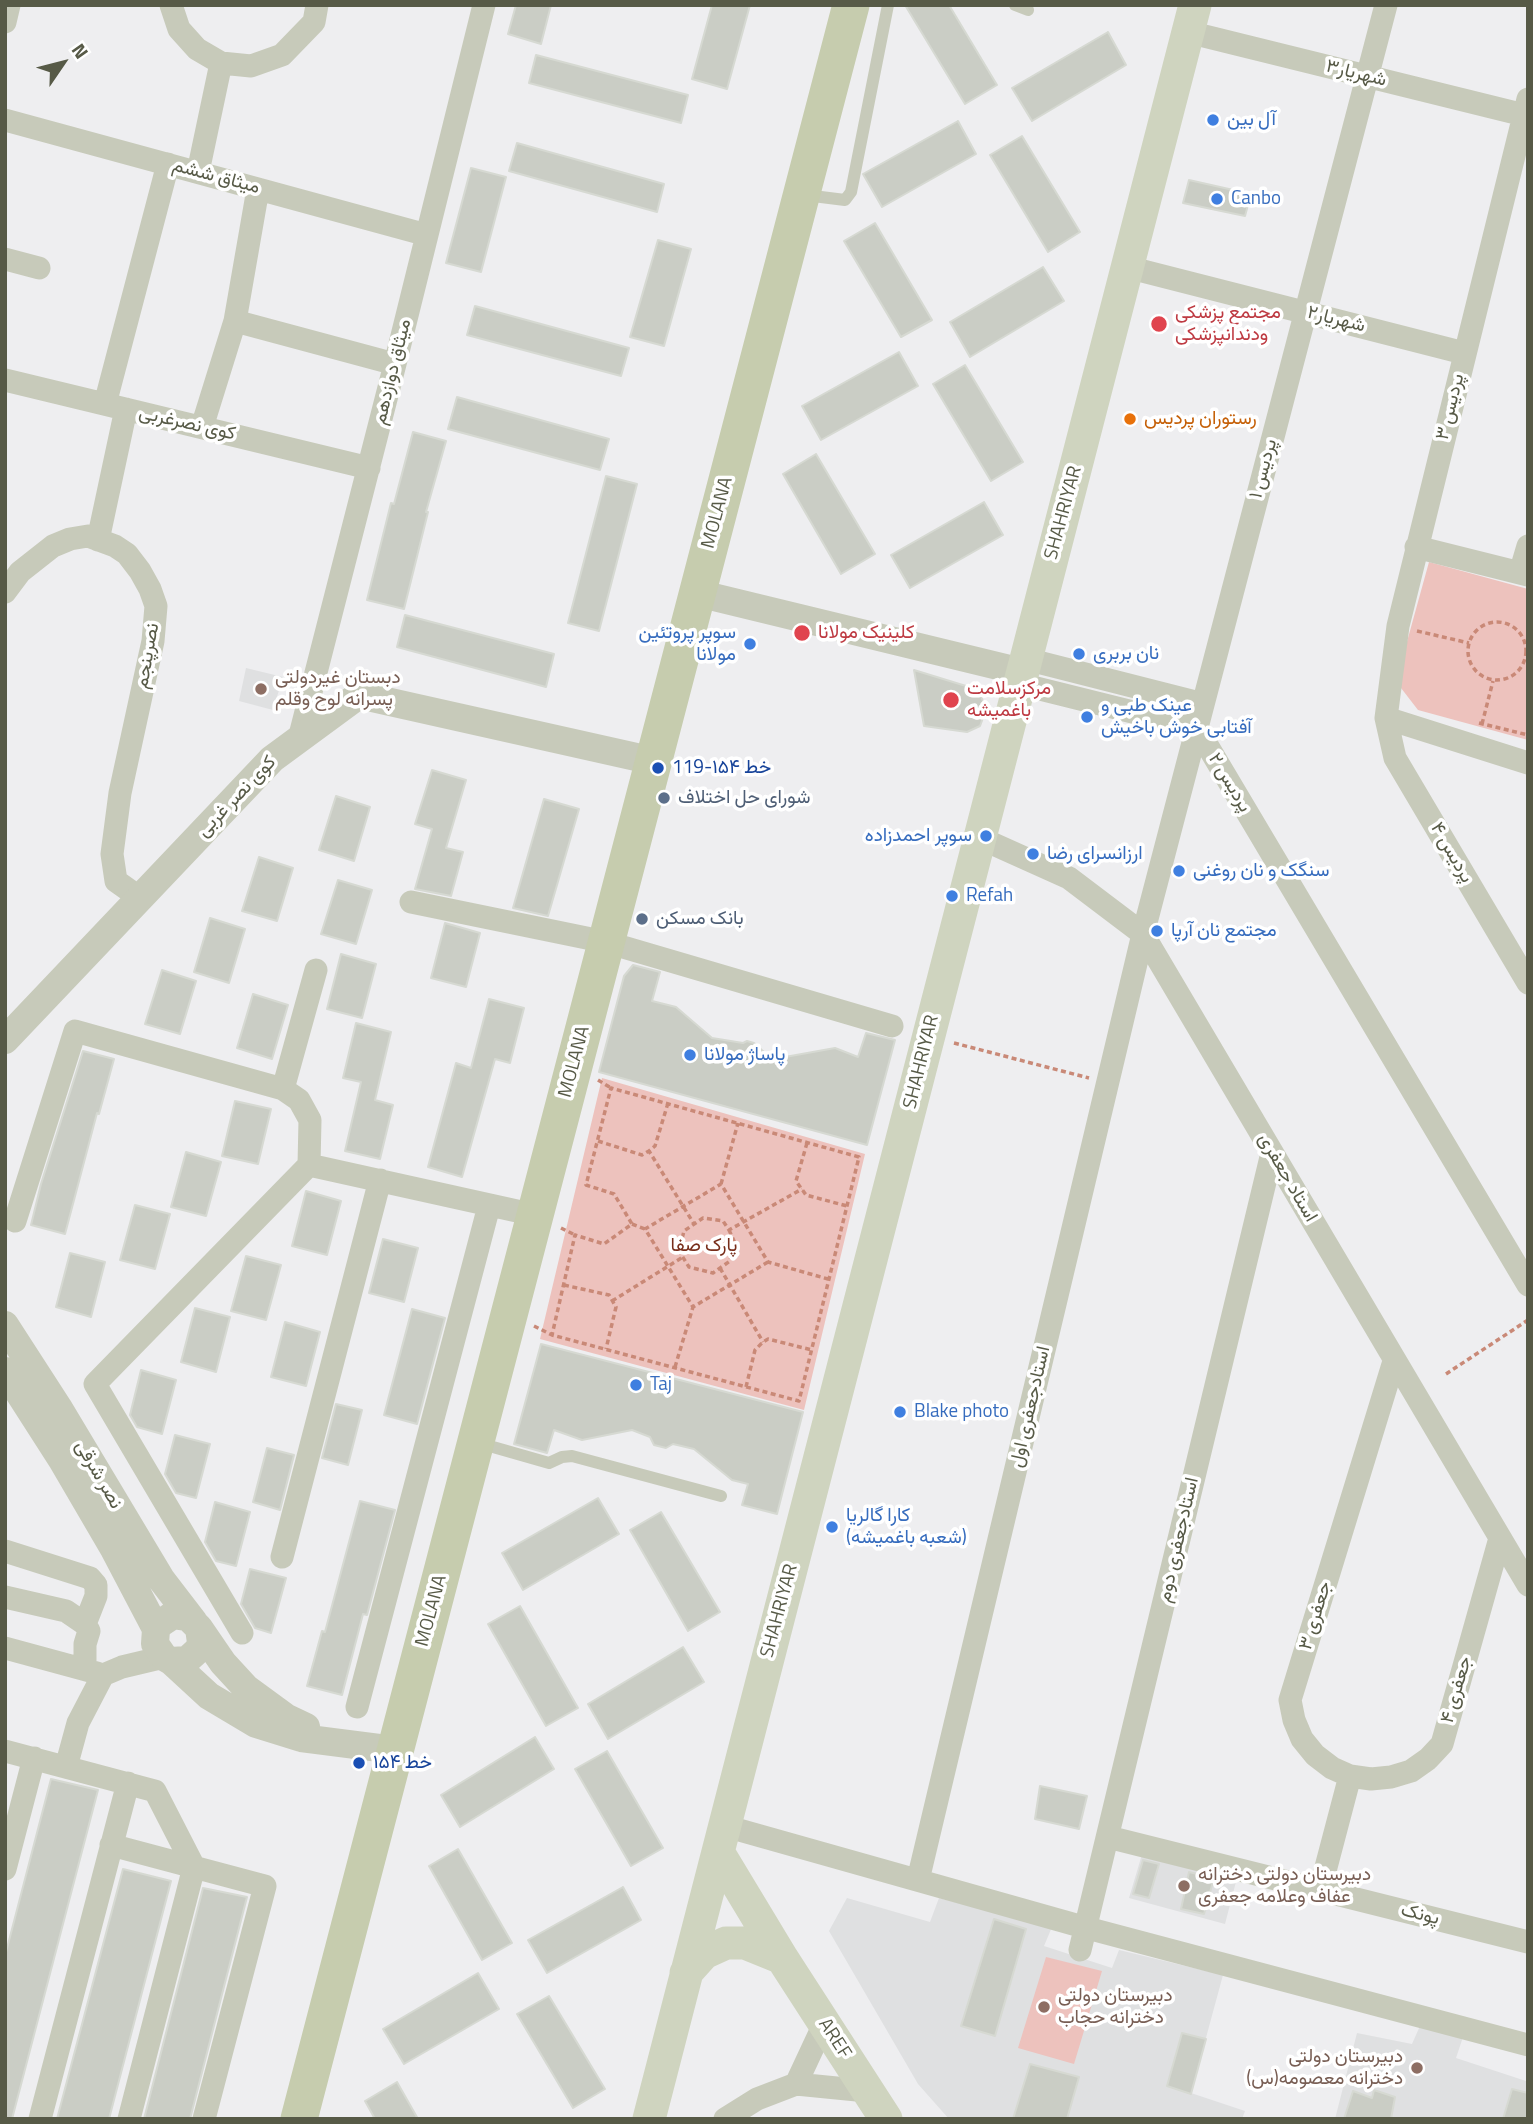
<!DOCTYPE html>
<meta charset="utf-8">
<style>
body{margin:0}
#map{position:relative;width:1533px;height:2124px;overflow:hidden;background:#eeeef0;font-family:"Titillium Web",sans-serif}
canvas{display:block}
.frame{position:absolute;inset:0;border:7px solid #575a47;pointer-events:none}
.north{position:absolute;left:28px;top:28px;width:70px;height:70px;-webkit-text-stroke:5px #fff;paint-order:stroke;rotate:55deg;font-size:19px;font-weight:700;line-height:28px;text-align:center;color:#575a47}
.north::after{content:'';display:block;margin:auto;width:24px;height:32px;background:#575a47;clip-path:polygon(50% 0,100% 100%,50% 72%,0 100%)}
</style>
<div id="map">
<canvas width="1533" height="2124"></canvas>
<div class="frame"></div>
<div class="north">N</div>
</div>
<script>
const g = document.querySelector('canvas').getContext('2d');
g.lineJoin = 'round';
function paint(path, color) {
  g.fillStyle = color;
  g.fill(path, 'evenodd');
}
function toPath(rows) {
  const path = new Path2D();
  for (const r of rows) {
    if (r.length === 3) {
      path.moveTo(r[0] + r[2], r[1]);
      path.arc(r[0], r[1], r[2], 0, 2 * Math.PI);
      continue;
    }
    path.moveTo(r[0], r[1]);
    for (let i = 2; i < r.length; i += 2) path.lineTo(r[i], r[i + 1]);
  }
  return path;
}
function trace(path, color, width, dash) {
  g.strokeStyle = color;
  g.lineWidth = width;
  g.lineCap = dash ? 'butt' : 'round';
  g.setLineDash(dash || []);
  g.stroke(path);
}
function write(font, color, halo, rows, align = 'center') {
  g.font = font + ' "Titillium Web",Vazirmatn,sans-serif';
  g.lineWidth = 7;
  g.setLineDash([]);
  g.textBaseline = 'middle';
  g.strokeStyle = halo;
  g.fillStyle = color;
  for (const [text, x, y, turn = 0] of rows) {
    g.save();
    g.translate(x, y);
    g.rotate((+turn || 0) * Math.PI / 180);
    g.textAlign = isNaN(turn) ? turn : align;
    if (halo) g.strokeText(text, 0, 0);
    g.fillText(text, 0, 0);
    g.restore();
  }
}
const education = toPath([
 [246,668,283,677,273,710,239,701],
 [1143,1851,1238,1874,1225,1924,1129,1898],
 [847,1898,930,1922,939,1898,1052,1927,1044,1946,1112,1968,1119,1950,1223,1975,1191,2093,1245,2111,1242,2119,949,2119,918,2084,829,1931],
 [1420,2026,1463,2037,1456,2058,1526,2081,1528,2078,1528,2119,1335,2119,1357,2033,1412,2044]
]);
const green = toPath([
 [1429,562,1528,589,1528,740,1418,710,1401,688,1400,667],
 [602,1078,865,1154,804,1410,540,1339],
 [1046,1957,1102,1971,1074,2064,1018,2048]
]);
const building = toPath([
 [516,5,551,5,541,44,508,34,516,5],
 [712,5,750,5,727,89,692,79,712,5],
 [905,5,949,5,997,85,965,104,905,5],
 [1108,32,1126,65,1032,121,1012,88,1108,32],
 [536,55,688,95,681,123,529,83,536,55],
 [958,121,976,154,882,207,863,174,958,121],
 [1022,136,1080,232,1048,252,990,155,1022,136],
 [517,143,664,184,657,212,509,171,517,143],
 [471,168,506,177,481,272,446,263,471,168],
 [1189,180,1251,194,1245,216,1183,203,1189,180],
 [875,223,932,320,901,337,844,241,875,223],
 [658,240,691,249,664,346,630,337,658,240],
 [1043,267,1064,301,970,357,950,322,1043,267],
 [475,306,629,348,621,376,467,335,475,306],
 [899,352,918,386,821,440,802,406,899,352],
 [965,365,1023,462,991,481,933,384,965,365],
 [457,397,609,439,600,470,448,429,457,397],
 [413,432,446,441,426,512,428,512,404,609,367,600,391,503,394,504,413,432],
 [816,454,875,554,841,574,783,474,816,454],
 [606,476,637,484,599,631,568,623,606,476],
 [984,502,1003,535,910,588,891,555,984,502],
 [405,615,554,654,546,687,397,647,405,615],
 [914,670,979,690,986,710,980,726,967,732,924,726,914,670],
 [432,770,466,780,446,848,463,852,451,896,415,889,432,829,415,824,432,770],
 [336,796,370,807,354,861,319,850,336,796],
 [544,799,579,809,548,916,513,908,544,799],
 [259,857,293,868,277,921,242,911,259,857],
 [338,880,372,890,356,944,321,934,338,880],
 [210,918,245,929,229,983,194,972,210,918],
 [445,923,480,933,466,987,431,978,445,923],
 [341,954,376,964,362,1018,327,1009,341,954],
 [633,965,660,972,652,1001,676,1007,712,1038,743,1043,747,1041,754,1043,765,1053,785,1057,835,1048,858,1057,866,1033,895,1040,867,1145,599,1072,624,976,633,965],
 [162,970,196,981,180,1034,145,1024,162,970],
 [253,994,288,1005,272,1059,237,1048,253,994],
 [489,999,524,1008,510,1063,495,1059,462,1177,428,1167,456,1063,471,1068,489,999],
 [356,1023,391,1032,375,1100,393,1105,380,1159,345,1151,361,1082,343,1078,356,1023],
 [83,1051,114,1059,99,1114,97,1113,65,1234,31,1225,41,1184,83,1051],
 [235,1101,271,1109,258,1164,222,1156,235,1101],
 [186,1152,221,1162,206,1216,171,1207,186,1152],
 [306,1191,341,1201,327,1255,292,1246,306,1191],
 [135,1205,170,1214,155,1269,120,1260,135,1205],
 [383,1239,418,1248,404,1302,369,1293,383,1239],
 [70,1253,105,1262,91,1317,56,1307,70,1253],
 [246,1256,281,1265,266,1320,231,1311,246,1256],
 [195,1308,230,1317,216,1372,181,1362,195,1308],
 [412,1309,445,1318,417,1424,384,1415,412,1309],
 [285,1322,320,1332,306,1386,271,1377,285,1322],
 [541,1344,803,1412,777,1514,742,1505,748,1484,732,1480,694,1449,673,1444,666,1448,654,1445,650,1437,632,1430,582,1440,554,1430,547,1453,514,1444,541,1344],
 [141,1370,176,1380,162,1434,137,1427,130,1415,141,1370],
 [336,1404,362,1410,348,1465,322,1458,336,1404],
 [175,1435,210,1444,196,1498,176,1493,165,1474,175,1435],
 [267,1448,294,1455,280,1510,253,1502,267,1448],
 [598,1498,619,1534,523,1590,502,1553,598,1498],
 [360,1501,395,1510,367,1615,363,1614,342,1695,307,1686,322,1631,325,1632,360,1501],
 [215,1502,250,1512,236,1566,216,1561,205,1542,215,1502],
 [661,1512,720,1612,688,1631,630,1530,661,1512],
 [250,1569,286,1578,271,1633,255,1628,241,1604,250,1569],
 [520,1606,578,1708,546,1726,488,1624,520,1606],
 [683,1647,704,1682,608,1739,588,1704,683,1647],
 [535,1737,554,1769,460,1827,441,1795,535,1737],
 [607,1751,663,1848,631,1866,575,1769,607,1751],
 [51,1779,98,1790,12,2119,5,2119,5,1956,51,1779],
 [1040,1786,1087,1796,1079,1829,1035,1819,1040,1786],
 [458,1849,512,1943,482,1960,429,1866,458,1849],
 [1143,1860,1159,1864,1149,1898,1133,1894,1143,1860],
 [123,1869,171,1881,109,2119,57,2119,123,1869],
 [1189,1872,1214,1878,1204,1914,1181,1909,1189,1872],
 [623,1887,641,1920,547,1973,528,1940,623,1887],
 [203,1888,247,1897,190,2119,144,2119,203,1888],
 [994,1919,1026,1929,995,2036,961,2026,994,1919],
 [478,1973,499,2009,404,2064,383,2029,478,1973],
 [549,1996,605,2089,573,2108,517,2014,549,1996],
 [1182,2033,1206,2039,1191,2094,1167,2086,1182,2033],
 [1030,2064,1079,2077,1067,2119,1013,2119,1030,2064],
 [397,2082,418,2119,375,2119,365,2101,397,2082],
 [1512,2089,1528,2093,1528,2119,1503,2119,1512,2089],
 [1374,2090,1395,2097,1391,2119,1344,2119,1353,2091,1372,2098,1374,2090]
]);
const path = toPath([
 [1497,651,29],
 [1417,631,1469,643],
 [1479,723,1528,735],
 [1482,724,1493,681],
 [954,1043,1089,1078],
 [598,1080,611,1088],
 [668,1103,655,1146,649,1151,694,1224],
 [598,1141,642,1155,649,1151],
 [807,1143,796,1181,806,1195,847,1206],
 [721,1184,738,1123],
 [632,1224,645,1229],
 [561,1228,575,1235],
 [729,1230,734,1241,730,1261,713,1273,689,1267,679,1251,684,1231,703,1218,723,1221,729,1230,802,1189],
 [768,1262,693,1307,645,1229,721,1184,768,1262,828,1279],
 [720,1268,763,1342],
 [564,1285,609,1295,616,1307,606,1349],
 [612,1301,683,1257],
 [534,1326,552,1335,799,1401,859,1157,611,1088,586,1185,614,1194,632,1224,604,1244,575,1235,552,1335],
 [675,1367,693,1307],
 [1446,1374,1528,1320],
 [746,1387,755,1350,763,1342,768,1339,812,1350]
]);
const service = toPath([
 [1015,5,1028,10],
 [805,195,845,200,851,192,888,5],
 [479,1443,549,1463,562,1457,572,1456,721,1496]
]);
const minor = toPath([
 [171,5,179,29,197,49,221,63,251,66,282,55,314,22,317,5],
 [5,22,9,5],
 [1188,32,1524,115],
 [1528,99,1398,626,1386,718,1395,758,1528,983],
 [5,120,427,235],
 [198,172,221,63],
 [258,189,235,321,395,364],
 [5,259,39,268],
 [1127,267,1464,353],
 [5,380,369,468],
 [105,404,168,164],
 [202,427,235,321],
 [98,540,126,409],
 [1416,547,1528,575],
 [1520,573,1528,546],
 [5,592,20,572,53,546,70,539,88,536,115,546,127,554,140,571,150,589,156,606,153,641,120,793,112,854,116,881,140,898],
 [1203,704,1026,659,1010,669,1020,684,1197,728,1528,1285],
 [1386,718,1528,763],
 [299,739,395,364,484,5],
 [980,838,1069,878,1143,934,1528,1585],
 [411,902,606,942,892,1026],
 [283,1089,316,970],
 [309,1165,535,1215],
 [15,1221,75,1031,283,1089,299,1100,310,1120,309,1165,95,1384,242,1633],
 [1394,1361,1290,1700,1294,1720,1302,1739,1315,1755,1332,1768,1350,1776,1371,1779,1391,1777,1411,1771,1428,1759,1442,1744,1500,1538],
 [5,1551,90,1578,96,1585,96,1596,85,1624,89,1631,85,1644,85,1669],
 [282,1557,380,1180],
 [5,1597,66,1611,85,1624],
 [5,1648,97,1673],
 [357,1707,489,1206],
 [5,1751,155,1791,194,1867,129,2119],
 [66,1767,78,1723,103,1675,122,1667,164,1657],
 [725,1826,1087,1928,1528,2045],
 [1108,1837,1528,1942],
 [111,1845,265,1886,204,2119],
 [5,1869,34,1758],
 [918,1880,1143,934,1386,5],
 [1320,1890,1350,1776],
 [1080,1950,1272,1153],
 [796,2084,824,2024],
 [40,2119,128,1783],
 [725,2119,757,2099,796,2084,867,2091]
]);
const tertiary = toPath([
 [697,593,1010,669],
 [5,1040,272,759,359,695,654,761],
 [5,1325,58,1407,161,1579,194,1622],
 [5,1371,62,1460,114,1549,156,1629],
 [199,1628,223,1663,246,1688,287,1718,306,1727],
 [171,1661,187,1660,198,1650,201,1643,199,1628,188,1617,173,1615,161,1623,156,1629,155,1644,164,1657,171,1661,209,1696,256,1724,301,1738,395,1750]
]);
const secondary = toPath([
 [718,1852,782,1958,886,2119],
 [686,1973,704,1953,726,1943,745,1943,782,1958],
 [649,2119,1195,5]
]);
const primary = toPath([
 [299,2119,851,5]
]);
const markers = [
 [1213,120,7,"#3f7fe0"],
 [1217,199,7,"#3f7fe0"],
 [1159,324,9,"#e0444e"],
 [1130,419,7,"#e8710a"],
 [802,633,9,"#e0444e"],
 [750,644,7,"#3f7fe0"],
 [1079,654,7,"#3f7fe0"],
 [261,689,7,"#8d6e63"],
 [951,700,9,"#e0444e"],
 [1087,717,7,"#3f7fe0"],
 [658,768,7,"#1a4fb4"],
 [664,798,7,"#5c6f8a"],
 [986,836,7,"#3f7fe0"],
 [1033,854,7,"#3f7fe0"],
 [1179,871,7,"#3f7fe0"],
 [952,896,7,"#3f7fe0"],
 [642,919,7,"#5c6f8a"],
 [1157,931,7,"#3f7fe0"],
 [690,1055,7,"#3f7fe0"],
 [636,1385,7,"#3f7fe0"],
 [900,1412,7,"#3f7fe0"],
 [832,1527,7,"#3f7fe0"],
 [359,1763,7,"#1a4fb4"],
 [1184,1886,7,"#8d6e63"],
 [1044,2007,7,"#8d6e63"],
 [1417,2068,7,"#8d6e63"]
];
const streetNames = [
 ["شهریار۳",1356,74,14],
 ["میثاق ششم",216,177,15],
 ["شهریار۲",1336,320,14],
 ["میثاق دوازدهم",393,372,-76],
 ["پردیس ۳",1451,407,-76],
 ["کوی نصرغربی",187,424,13],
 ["پردیس ۱",1264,469,-75],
 ["MOLANA",718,513,-75],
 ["SHAHRIYAR",1064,513,-75],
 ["نصرپنجم",148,656,-80],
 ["پردیس ۲",1229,783,59],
 ["کوی نصر غربی",237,797,-46],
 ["پردیس ۴",1451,853,60],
 ["MOLANA",575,1062,-75],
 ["SHAHRIYAR",922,1062,-76],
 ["استاد جعفری",1287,1178,60],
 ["استادجعفری اول",1031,1407,-77],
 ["نصر شرقی",98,1475,60],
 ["استادجعفری دوم",1179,1540,-77],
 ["MOLANA",432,1611,-75],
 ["SHAHRIYAR",780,1611,-75],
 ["جعفری ۳",1316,1616,-73],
 ["جعفری ۴",1457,1690,-74],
 ["پونک",1420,1915,14],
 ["AREF",834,2039,57]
];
const shopNames = [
 ["آل بین",1227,120],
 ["Canbo",1231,199],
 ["سوپر پروتئین",736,633,"right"],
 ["مولانا",736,655,"right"],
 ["نان بربری",1093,654],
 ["عینک طبی و",1101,706],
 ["آفتابی خوش باخیش",1101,728],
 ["سوپر احمدزاده",972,836,"right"],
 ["ارزانسرای رضا",1047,854],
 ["سنگک و نان روغنی",1193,871],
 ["Refah",966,896],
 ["مجتمع نان آرپا",1171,931],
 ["پاساژ مولانا",704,1055],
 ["Taj",650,1385],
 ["Blake photo",914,1412],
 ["کارا گالریا",846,1516],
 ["(شعبه باغمیشه)",846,1538]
];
const healthNames = [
 ["مجتمع پزشکی",1175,313],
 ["ودندانپزشکی",1175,335],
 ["کلینیک مولانا",818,633],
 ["مرکزسلامت",967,689],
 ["باغمیشه",967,711]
];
const foodNames = [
 ["رستوران پردیس",1144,419]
];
const educationNames = [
 ["دبستان غیردولتی",275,678],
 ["پسرانه لوح وقلم",275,700],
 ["دبیرستان دولتی دخترانه",1198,1875],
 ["عفاف وعلامه جعفری",1198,1897],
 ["دبیرستان دولتی",1058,1996],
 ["دخترانه حجاب",1058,2018],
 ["دبیرستان دولتی",1403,2057,"right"],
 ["دخترانه معصومه(س)",1403,2079,"right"]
];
const transitNames = [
 ["خط ۱۵۴-119",672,768],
 ["خط ۱۵۴",373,1763]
];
const serviceNames = [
 ["شورای حل اختلاف",678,798],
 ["بانک مسکن",656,919]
];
const parkNames = [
 ["پارک صفا",704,1246]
];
paint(education, '#dfe0e1');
paint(green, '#edc2bd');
paint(building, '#cacdc5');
trace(building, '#d6d9d2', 2);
trace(path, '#c98977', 3.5, [5, 3.5]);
trace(service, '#c7caba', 12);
trace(minor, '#c7caba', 23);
trace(tertiary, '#c7caba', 28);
trace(secondary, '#cfd4bf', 33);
trace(primary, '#c6ccae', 37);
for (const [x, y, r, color] of markers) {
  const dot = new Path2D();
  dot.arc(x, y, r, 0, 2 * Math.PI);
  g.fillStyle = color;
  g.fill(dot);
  trace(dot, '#fff', 2.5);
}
write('19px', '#575a47', '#fff', streetNames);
write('19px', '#366cbe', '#fff', shopNames, 'left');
write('19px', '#be3a42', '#fff', healthNames, 'left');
write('19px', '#c56008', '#fff', foodNames, 'left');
write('19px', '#785e54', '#fff', educationNames, 'left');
write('19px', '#164399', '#fff', transitNames, 'left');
write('19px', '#4e5e75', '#fff', serviceNames, 'left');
write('19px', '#782e1b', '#fff', parkNames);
</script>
